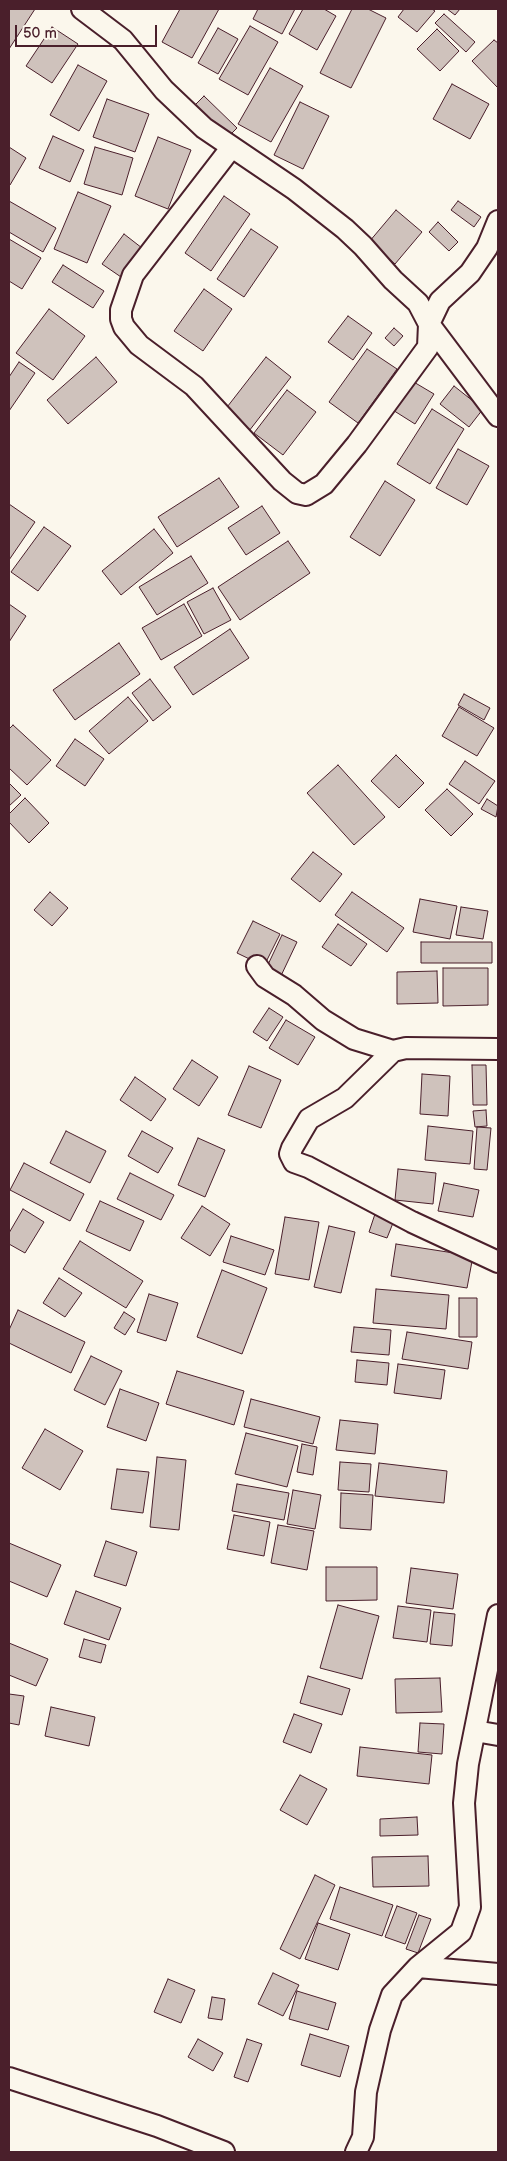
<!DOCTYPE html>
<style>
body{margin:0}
#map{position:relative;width:507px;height:2161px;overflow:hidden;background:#fbf7ec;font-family:"Balsamiq Sans",sans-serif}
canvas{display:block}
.frame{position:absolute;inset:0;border:10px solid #4a1f2b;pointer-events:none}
.scale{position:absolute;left:15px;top:25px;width:142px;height:22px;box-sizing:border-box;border:2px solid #4a1f2b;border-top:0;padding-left:6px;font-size:15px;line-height:18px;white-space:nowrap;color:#4a1f2b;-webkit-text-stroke:4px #fbf7ec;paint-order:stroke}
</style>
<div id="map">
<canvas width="507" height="2161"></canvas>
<div class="frame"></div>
<div class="scale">50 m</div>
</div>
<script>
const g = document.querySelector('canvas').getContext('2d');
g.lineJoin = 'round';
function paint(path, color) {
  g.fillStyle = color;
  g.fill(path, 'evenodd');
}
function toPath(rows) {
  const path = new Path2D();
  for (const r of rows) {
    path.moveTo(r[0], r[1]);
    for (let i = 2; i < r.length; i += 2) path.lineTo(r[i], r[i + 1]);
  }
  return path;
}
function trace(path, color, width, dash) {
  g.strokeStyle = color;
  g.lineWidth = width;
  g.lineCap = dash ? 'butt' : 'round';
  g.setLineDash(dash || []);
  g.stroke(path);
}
const building = toPath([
 [9,9,35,9,9,49,9,9],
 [180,9,219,9,192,58,162,42,180,9],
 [258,9,295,9,282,34,253,19,258,9],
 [303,9,324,9,336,16,317,50,289,34,303,9],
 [352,9,368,9,386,18,351,88,320,73,352,9],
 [404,9,432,9,435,11,417,32,398,17,404,9],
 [447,9,460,9,455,15,447,9],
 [444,14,475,42,466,52,435,23,444,14],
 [250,26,278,42,248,95,219,79,250,26],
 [52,27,78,44,52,83,26,66,52,27],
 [218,28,238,39,218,74,198,63,218,28],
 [437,29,459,51,440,71,417,49,437,29],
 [494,40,498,43,498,88,472,61,494,40],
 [78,65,107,81,79,131,50,115,78,65],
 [270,68,303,86,271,142,238,124,270,68],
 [452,84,489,104,470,139,433,119,452,84],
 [204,96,237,128,225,140,192,108,204,96],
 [107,99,149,114,135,152,93,137,107,99],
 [300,102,329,116,303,169,274,155,300,102],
 [53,136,84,150,70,182,39,168,53,136],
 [158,137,191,150,168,209,135,196,158,137],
 [9,147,26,158,10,185,9,184,9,147],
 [95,147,133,158,122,195,84,184,95,147],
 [78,192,111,206,87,263,54,249,78,192],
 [224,196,250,214,211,271,185,253,224,196],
 [9,201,56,228,43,252,9,232,9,201],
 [458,201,481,217,474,227,451,210,458,201],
 [396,210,422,232,395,264,369,242,396,210],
 [438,222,458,242,449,251,429,232,438,222],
 [251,229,278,247,244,297,217,279,251,229],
 [124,234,142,248,121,277,102,264,124,234],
 [9,239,41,258,22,289,9,281,9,239],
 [63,265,104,291,93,308,52,282,63,265],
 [204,289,232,309,203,351,174,331,204,289],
 [49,309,85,336,53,380,16,353,49,309],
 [348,316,372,333,353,360,328,342,348,316],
 [394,328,403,336,394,346,385,338,394,328],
 [367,349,397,369,358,423,329,402,367,349],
 [96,357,117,382,68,424,47,400,96,357],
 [266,357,291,377,249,431,224,411,266,357],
 [19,362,35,373,9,411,9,377,19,362],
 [407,378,434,394,415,424,388,407,407,378],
 [454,386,483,409,469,427,440,404,454,386],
 [287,390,316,412,283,455,254,433,287,390],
 [432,409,464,429,430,484,397,464,432,409],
 [458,449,489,466,467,505,436,488,458,449],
 [219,478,239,507,177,547,158,517,219,478],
 [385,481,415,500,380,556,350,537,385,481],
 [9,504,35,522,9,560,9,504],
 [262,506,280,533,246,555,228,528,262,506],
 [44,527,71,546,38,591,11,572,44,527],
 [154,529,173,553,121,595,102,571,154,529],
 [288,541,310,573,240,620,218,587,288,541],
 [191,556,208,583,157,615,139,587,191,556],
 [213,588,231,620,204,634,187,602,213,588],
 [9,604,26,616,9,642,9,604],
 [184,604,202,636,161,660,142,628,184,604],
 [230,629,249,658,193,695,174,667,230,629],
 [119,643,140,674,75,720,53,690,119,643],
 [150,679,171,707,153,721,132,693,150,679],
 [464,694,490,708,484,720,458,705,464,694],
 [128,697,148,721,109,754,89,731,128,697],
 [459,707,494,728,477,756,442,736,459,707],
 [13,725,51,760,27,785,9,768,9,729,13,725],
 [75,739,104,759,85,786,56,766,75,739],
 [396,755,424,783,399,808,371,781,396,755],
 [465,761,495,781,479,804,449,784,465,761],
 [338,765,385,817,354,845,307,793,338,765],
 [9,783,21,795,9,806,9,783],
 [447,789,473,814,451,836,425,810,447,789],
 [25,798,49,823,29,843,9,822,9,814,25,798],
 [487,799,498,806,496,817,481,809,487,799],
 [313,852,342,874,320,902,291,879,313,852],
 [50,892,68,908,52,926,34,910,50,892],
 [352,892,404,928,387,952,335,915,352,892],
 [420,899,457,906,450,939,413,932,420,899],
 [461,907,488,911,483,939,456,935,461,907],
 [253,921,280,934,264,966,237,953,253,921],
 [338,924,367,944,351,966,322,947,338,924],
 [282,935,297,942,279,980,264,973,282,935],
 [421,942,492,942,492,963,421,963,421,942],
 [443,968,488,968,488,1005,443,1006,443,968],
 [437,971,438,1003,397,1004,397,972,437,971],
 [269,1008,283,1017,267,1041,253,1032,269,1008],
 [286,1020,315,1037,298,1065,269,1048,286,1020],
 [192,1060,218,1077,199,1106,173,1089,192,1060],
 [472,1065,486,1065,487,1105,473,1105,472,1065],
 [249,1066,281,1080,261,1128,228,1115,249,1066],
 [422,1074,450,1076,448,1116,420,1114,422,1074],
 [135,1077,166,1099,151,1121,120,1100,135,1077],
 [486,1110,487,1126,475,1127,473,1111,486,1110],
 [428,1126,473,1131,470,1164,425,1160,428,1126],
 [477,1127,491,1128,487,1170,474,1169,477,1127],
 [66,1131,106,1151,90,1183,50,1163,66,1131],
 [142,1131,173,1148,158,1173,128,1156,142,1131],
 [198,1138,225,1150,205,1197,178,1185,198,1138],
 [24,1163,84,1194,70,1221,10,1190,24,1163],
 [398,1169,436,1173,433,1204,395,1200,398,1169],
 [130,1173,174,1195,161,1220,117,1199,130,1173],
 [444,1183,479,1190,473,1217,438,1211,444,1183],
 [100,1201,144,1221,130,1251,86,1231,100,1201],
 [202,1206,230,1224,210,1256,181,1238,202,1206],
 [23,1209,44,1222,25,1253,9,1244,9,1233,23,1209],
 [376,1211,395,1218,387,1238,369,1232,376,1211],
 [285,1217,319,1222,309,1280,275,1274,285,1217],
 [329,1226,355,1232,341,1293,314,1287,329,1226],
 [231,1236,274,1250,265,1275,223,1262,231,1236],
 [80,1241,143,1281,126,1308,63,1269,80,1241],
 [396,1244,473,1256,467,1288,391,1276,396,1244],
 [222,1270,267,1288,242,1354,197,1337,222,1270],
 [59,1278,82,1293,65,1317,43,1303,59,1278],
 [376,1289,449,1295,446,1329,373,1323,376,1289],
 [149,1294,178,1303,166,1341,137,1332,149,1294],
 [459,1298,477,1298,477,1337,459,1337,459,1298],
 [18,1310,85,1342,71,1373,9,1343,9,1330,18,1310],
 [124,1312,135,1319,125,1335,114,1328,124,1312],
 [354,1327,391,1330,389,1355,351,1352,354,1327],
 [407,1332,472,1342,468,1369,402,1359,407,1332],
 [91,1356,122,1371,105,1405,74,1390,91,1356],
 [357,1360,389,1363,387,1385,355,1382,357,1360],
 [398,1364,445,1370,441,1399,394,1393,398,1364],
 [177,1371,244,1391,234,1425,166,1404,177,1371],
 [120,1389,159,1403,146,1441,107,1427,120,1389],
 [251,1399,320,1417,313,1444,244,1427,251,1399],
 [340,1420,378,1424,375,1454,336,1450,340,1420],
 [45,1429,83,1451,60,1490,22,1468,45,1429],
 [246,1433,298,1446,287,1487,235,1474,246,1433],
 [302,1444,317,1447,313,1475,297,1472,302,1444],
 [157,1457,186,1460,179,1530,150,1527,157,1457],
 [340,1462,371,1464,369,1492,338,1490,340,1462],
 [379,1463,447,1471,444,1503,375,1496,379,1463],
 [117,1469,149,1472,143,1513,111,1509,117,1469],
 [237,1484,289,1493,284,1520,232,1511,237,1484],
 [293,1490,321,1495,315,1529,287,1524,293,1490],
 [341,1493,373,1495,371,1530,340,1528,341,1493],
 [234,1515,270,1522,264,1556,227,1549,234,1515],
 [278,1525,314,1531,307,1570,271,1563,278,1525],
 [106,1541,137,1552,126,1586,94,1576,106,1541],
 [9,1543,61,1565,47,1597,9,1581,9,1543],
 [326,1567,377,1567,377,1600,326,1601,326,1567],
 [411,1568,458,1574,453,1609,406,1603,411,1568],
 [76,1591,121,1608,109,1640,64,1624,76,1591],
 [338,1605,379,1616,362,1679,320,1668,338,1605],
 [398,1606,431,1610,427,1642,393,1638,398,1606],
 [434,1612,455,1614,452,1646,430,1644,434,1612],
 [84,1639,106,1645,101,1663,79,1657,84,1639],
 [9,1643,48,1659,36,1686,9,1675,9,1643],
 [308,1676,350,1689,342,1715,300,1703,308,1676],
 [440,1678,442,1712,396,1713,395,1679,440,1678],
 [9,1694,24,1696,19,1725,9,1723,9,1694],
 [51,1707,95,1717,89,1746,45,1736,51,1707],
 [294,1714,322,1724,311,1753,283,1742,294,1714],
 [420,1723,444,1724,442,1754,418,1752,420,1723],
 [360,1747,432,1755,429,1784,357,1776,360,1747],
 [300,1775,327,1789,307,1825,280,1810,300,1775],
 [417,1817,418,1835,380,1836,380,1819,417,1817],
 [428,1856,429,1886,373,1887,372,1857,428,1856],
 [315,1875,335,1885,300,1959,280,1949,315,1875],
 [340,1887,393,1905,382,1936,330,1919,340,1887],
 [397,1906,417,1913,405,1944,385,1937,397,1906],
 [419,1915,431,1919,418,1953,406,1949,419,1915],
 [318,1923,350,1934,338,1970,305,1959,318,1923],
 [273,1973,299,1985,283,2016,258,2004,273,1973],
 [168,1979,195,1990,181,2023,154,2012,168,1979],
 [297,1991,336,2003,328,2030,289,2019,297,1991],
 [212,1997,225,1999,222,2020,208,2018,212,1997],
 [310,2034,349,2046,340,2077,301,2065,310,2034],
 [198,2039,223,2053,213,2071,188,2057,198,2039],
 [247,2039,262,2044,248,2082,234,2077,247,2039]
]);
const minor = toPath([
 [82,9,123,40,164,90,204,128,294,189,345,229,363,246,393,280,418,303,429,324,498,416],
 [231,148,133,275,121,310,121,319,124,327,139,345,194,386,282,481,297,493,306,495,324,484,357,444,428,347,429,324,440,301,470,273,487,248,498,221],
 [257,966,265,977,294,995,323,1020,354,1039,393,1051],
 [498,1049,406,1048,393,1051,345,1098,309,1119,292,1148,290,1154,294,1162,308,1167,412,1222,498,1262],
 [475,1731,498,1735],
 [418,1967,498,1974],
 [9,2078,157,2126,224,2152],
 [356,2152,363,2137,366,2092,380,2030,392,1995,418,1967,461,1932,470,1907,464,1803,468,1764,498,1615]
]);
paint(building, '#cfc2bc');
trace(building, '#4a1f2b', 1);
trace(minor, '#4a1f2b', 24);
trace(minor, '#fbf7ec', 20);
</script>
